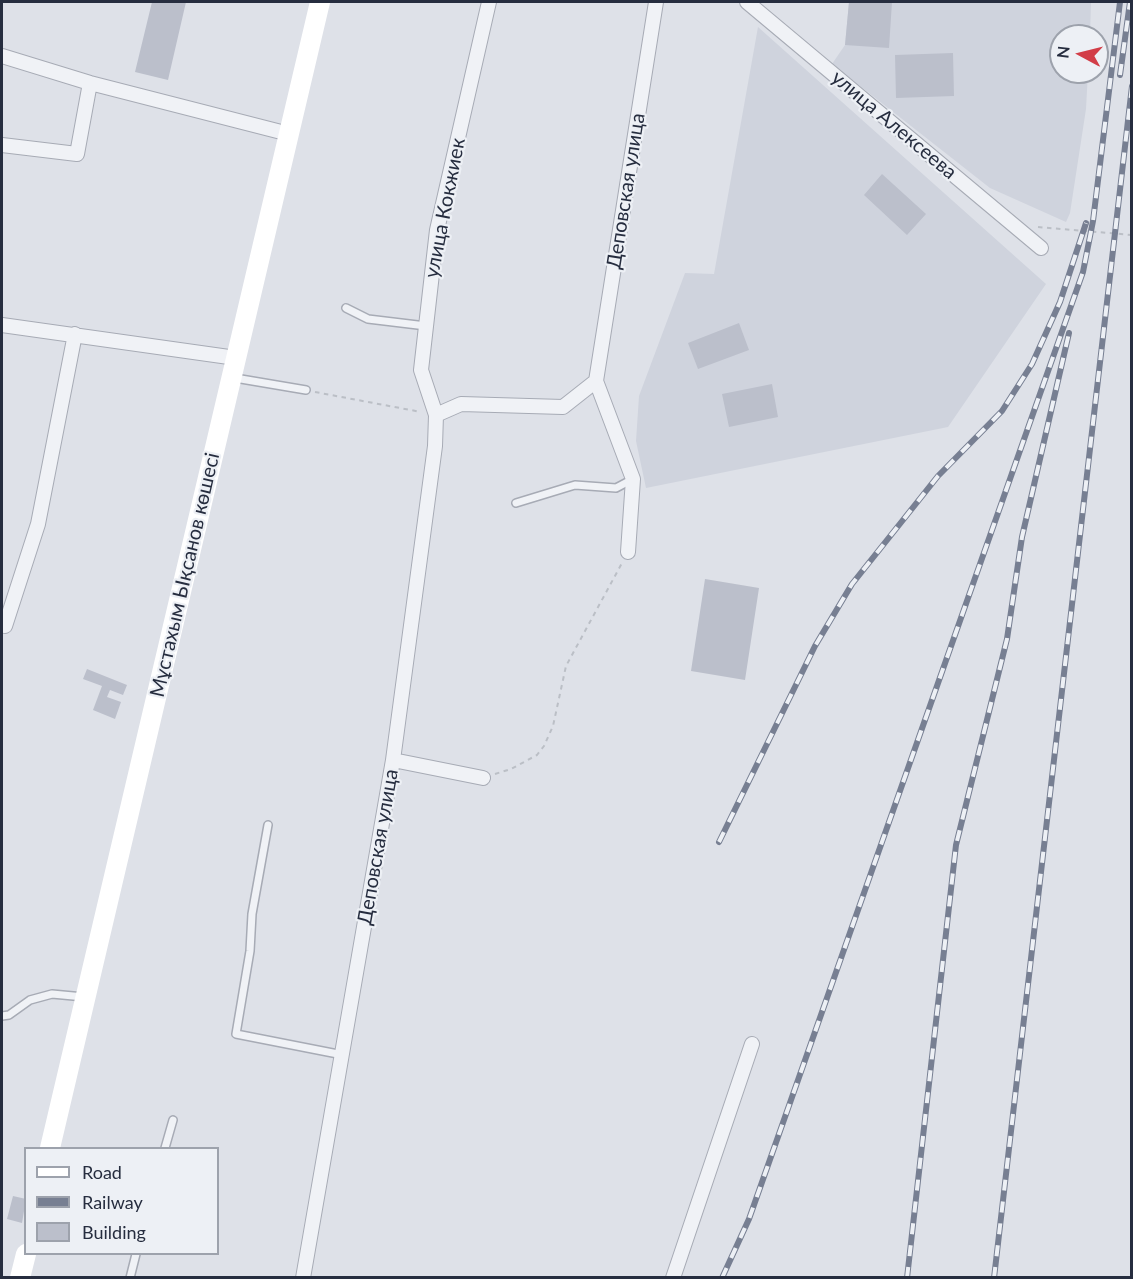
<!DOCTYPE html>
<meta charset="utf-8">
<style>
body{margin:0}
#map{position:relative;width:1133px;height:1279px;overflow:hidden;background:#dee1e8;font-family:Lato,sans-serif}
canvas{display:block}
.frame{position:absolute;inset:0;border:3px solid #262d3f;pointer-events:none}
.legend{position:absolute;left:24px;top:1147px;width:195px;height:108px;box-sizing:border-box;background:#edf0f5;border:2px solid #9da2ac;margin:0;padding:8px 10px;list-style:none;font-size:18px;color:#262d3f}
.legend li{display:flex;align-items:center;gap:12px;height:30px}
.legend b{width:30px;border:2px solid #9da2ac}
.north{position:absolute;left:1049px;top:24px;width:60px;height:60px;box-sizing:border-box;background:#edf0f5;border:2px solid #9da2ac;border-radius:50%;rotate:277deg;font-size:16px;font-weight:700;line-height:24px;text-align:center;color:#262d3f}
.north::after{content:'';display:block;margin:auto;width:21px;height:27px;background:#d23d47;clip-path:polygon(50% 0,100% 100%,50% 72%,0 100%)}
</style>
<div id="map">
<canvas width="1133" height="1279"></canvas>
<div class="frame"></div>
<ul class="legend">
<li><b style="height:8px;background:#fff"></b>Road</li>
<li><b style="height:8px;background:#777f92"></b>Railway</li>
<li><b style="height:16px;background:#bbbfcb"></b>Building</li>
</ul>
<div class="north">N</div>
</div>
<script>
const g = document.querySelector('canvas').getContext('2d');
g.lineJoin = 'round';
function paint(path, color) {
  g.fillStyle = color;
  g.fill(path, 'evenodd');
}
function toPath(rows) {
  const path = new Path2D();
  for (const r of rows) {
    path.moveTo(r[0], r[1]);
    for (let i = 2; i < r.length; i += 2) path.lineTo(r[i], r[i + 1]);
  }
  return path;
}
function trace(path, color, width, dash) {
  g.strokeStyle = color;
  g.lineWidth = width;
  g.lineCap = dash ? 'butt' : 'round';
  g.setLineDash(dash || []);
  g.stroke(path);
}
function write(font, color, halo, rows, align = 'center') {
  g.font = font + ' Lato,sans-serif';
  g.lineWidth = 4.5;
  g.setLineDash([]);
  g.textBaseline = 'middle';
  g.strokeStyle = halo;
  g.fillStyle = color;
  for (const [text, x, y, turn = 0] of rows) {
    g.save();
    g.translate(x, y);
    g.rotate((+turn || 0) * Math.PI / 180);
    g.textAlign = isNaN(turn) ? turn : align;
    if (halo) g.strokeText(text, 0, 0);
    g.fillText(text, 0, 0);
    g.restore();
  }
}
const built = toPath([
 [849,2,1091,2,1090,36,1061,36,1061,72,1088,72,1086,109,1070,213,1066,222,990,188,832,64,845,45],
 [758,27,1046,284,948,427,646,488,636,441,639,396,685,273,714,274]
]);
const building = toPath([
 [152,2,186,2,168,80,135,72],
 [849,2,892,2,889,48,845,45],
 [953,53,954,96,896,98,895,55],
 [882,174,926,214,907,235,864,195],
 [739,323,749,350,698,369,688,343],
 [772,384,778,417,729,427,722,394],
 [705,579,759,588,745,680,691,671],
 [87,669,127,685,123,695,110,690,107,697,121,702,115,719,93,710,102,686,83,679],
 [13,1196,26,1199,22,1223,7,1219]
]);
const path = toPath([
 [1038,227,1132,235],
 [315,392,421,412],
 [495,774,511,769,537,755,544,746,553,726,566,666,622,563]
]);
const lane = toPath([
 [346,308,368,319,426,326],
 [235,378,306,390],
 [516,503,575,485,616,488,633,479],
 [268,825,252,914,250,951,236,1034,343,1055],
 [2,1016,9,1015,30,1000,52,994,84,997],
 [165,1148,173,1120],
 [130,1278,136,1254]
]);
const street = toPath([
 [747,2,1041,248],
 [2,56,90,83,289,134],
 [2,145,77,154,90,83],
 [2,325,236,358],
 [436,415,461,404,563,407,596,381],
 [628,552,633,479,596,381,656,2],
 [5,626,38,524,75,334],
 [393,760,483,778],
 [303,1278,393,760,435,446,436,415,421,370,437,230,489,2],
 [673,1278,752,1044]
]);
const secondary = toPath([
 [50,1148,320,2],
 [20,1278,26,1254]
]);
const rail = toPath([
 [1120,75,1130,2],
 [719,842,815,646,852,584,938,476,1002,411,1032,364,1060,302,1086,223],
 [722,1278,749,1219,1083,272,1093,221,1120,2],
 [907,1278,956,845,1007,639,1022,537,1069,333],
 [994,1278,1132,86]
]);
const streetNames = [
 ["улица Алексеева",894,125,40],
 ["Деповская улица",626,191,-81],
 ["улица Кокжиек",445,208,-79],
 ["Мұстахым Ықсанов көшесі",185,575,-77],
 ["Деповская улица",378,847,-80]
];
paint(built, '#cfd3dd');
paint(building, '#bbbfcb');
trace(lane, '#a7abb5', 10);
trace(street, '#a7abb5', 16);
trace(path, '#bbbfc6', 2, [4.5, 4.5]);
trace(lane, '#f0f2f6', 7);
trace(street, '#f0f2f6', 14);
trace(secondary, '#fff', 20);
trace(rail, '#777f92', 6);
trace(rail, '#edf0f5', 4, [11]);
write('20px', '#262d3f', '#edf0f5', streetNames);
</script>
